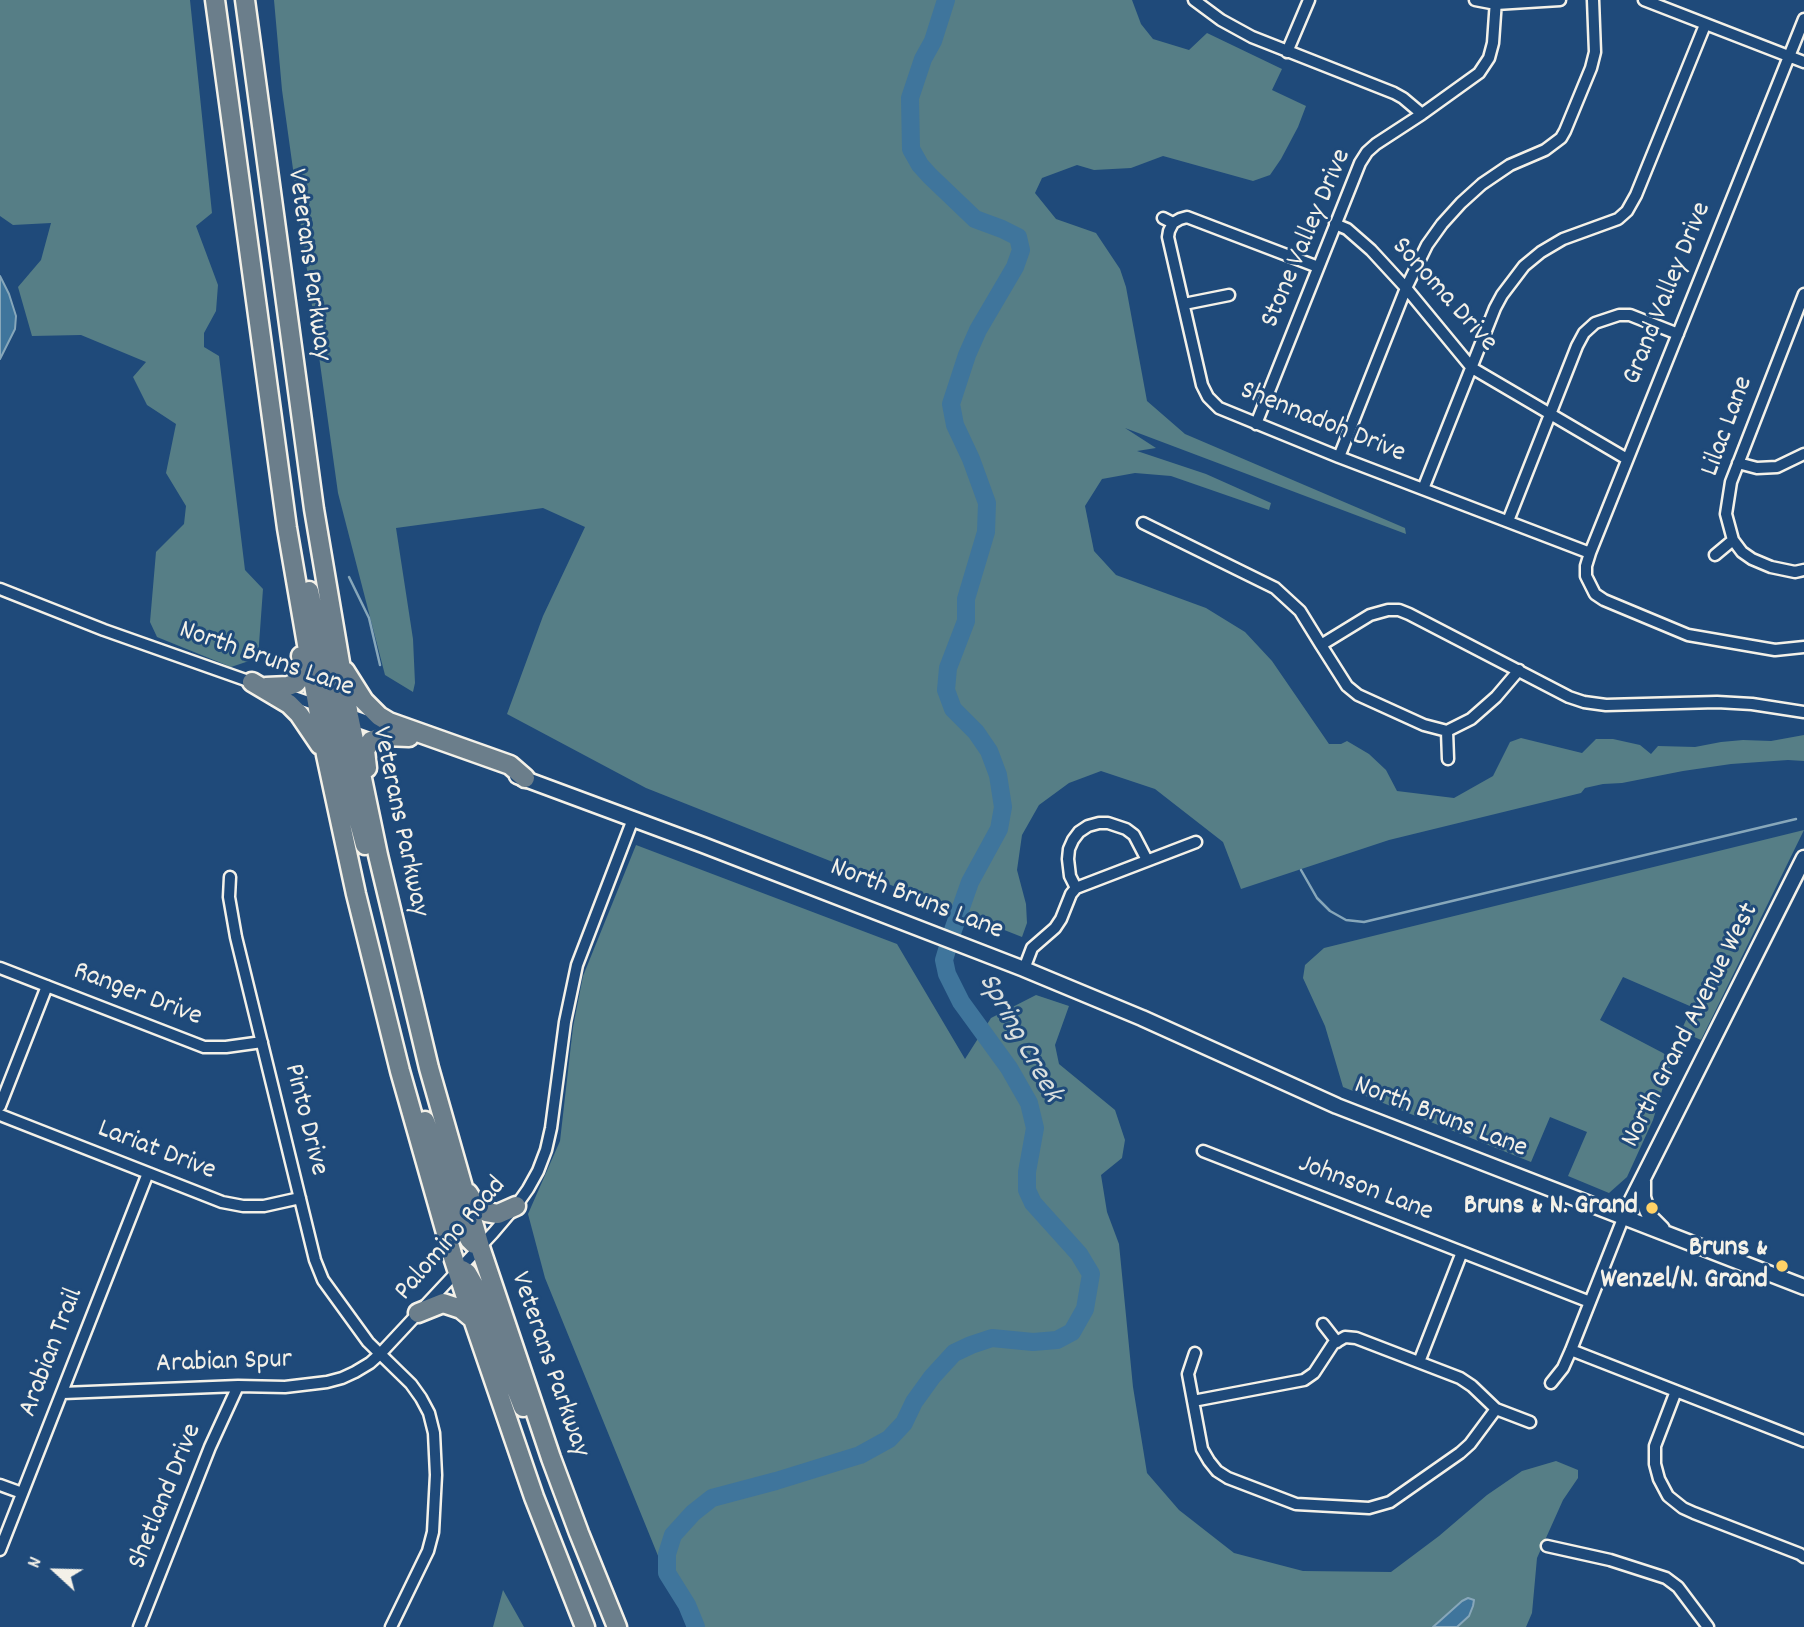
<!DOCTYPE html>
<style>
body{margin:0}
#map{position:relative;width:1804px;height:1627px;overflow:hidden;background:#1f4a7a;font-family:Dekko,sans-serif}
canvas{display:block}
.north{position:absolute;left:21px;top:1536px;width:70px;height:70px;-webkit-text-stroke:5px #1f4a7a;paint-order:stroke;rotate:292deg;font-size:19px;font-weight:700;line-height:28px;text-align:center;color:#f4f1e8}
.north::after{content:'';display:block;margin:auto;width:24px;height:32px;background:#f4f1e8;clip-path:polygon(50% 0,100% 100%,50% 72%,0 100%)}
</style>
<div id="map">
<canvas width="1804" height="1627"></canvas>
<div class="north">N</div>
</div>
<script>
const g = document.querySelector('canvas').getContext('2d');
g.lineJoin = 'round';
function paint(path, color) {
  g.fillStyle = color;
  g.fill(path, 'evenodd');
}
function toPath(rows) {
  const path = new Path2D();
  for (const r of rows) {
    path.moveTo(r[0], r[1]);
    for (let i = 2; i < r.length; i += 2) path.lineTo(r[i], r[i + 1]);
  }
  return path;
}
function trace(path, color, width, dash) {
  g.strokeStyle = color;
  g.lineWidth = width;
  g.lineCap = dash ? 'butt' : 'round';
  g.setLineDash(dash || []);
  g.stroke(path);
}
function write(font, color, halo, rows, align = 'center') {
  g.font = font + ' Dekko,sans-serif';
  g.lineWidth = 6;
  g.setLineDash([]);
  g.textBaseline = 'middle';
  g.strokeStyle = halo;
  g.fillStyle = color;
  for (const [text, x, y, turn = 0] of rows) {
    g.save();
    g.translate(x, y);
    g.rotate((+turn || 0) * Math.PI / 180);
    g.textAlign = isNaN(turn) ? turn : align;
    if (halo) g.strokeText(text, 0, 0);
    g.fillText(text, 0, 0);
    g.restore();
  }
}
const green = toPath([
 [0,0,190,0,212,213,196,226,218,285,216,311,204,333,204,347,219,356,245,570,263,589,258,658,231,667,157,637,150,622,156,552,184,524,186,506,166,473,176,424,147,405,133,377,146,362,81,335,32,336,18,287,41,260,51,223,13,225,0,216],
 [274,0,1132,0,1141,24,1153,39,1189,50,1207,33,1282,69,1272,90,1306,106,1298,127,1281,159,1270,175,1253,181,1163,156,1131,168,1094,170,1077,165,1042,178,1035,193,1056,219,1096,233,1120,269,1126,287,1147,401,1185,434,1405,528,1406,534,1125,428,1156,448,1137,451,1206,474,1271,503,1269,510,1171,476,1135,473,1102,479,1085,506,1094,551,1116,575,1206,608,1245,632,1272,661,1329,744,1341,744,1347,741,1369,754,1386,770,1397,791,1454,798,1493,776,1510,742,1521,738,1582,753,1596,739,1613,739,1640,745,1651,754,1658,746,1695,747,1721,742,1743,740,1771,741,1804,735,1804,761,1788,760,1731,764,1683,771,1622,783,1603,784,1585,788,1581,793,1389,840,1241,889,1223,842,1155,789,1101,771,1069,783,1039,805,1022,835,1017,870,1026,904,1027,923,1022,937,646,788,507,714,543,616,585,527,543,508,396,528,413,639,415,683,413,692,385,675,338,493,282,90],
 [1804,830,1701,1040,1681,1031,1692,1007,1623,977,1600,1020,1663,1053,1673,1061,1667,1074,1653,1120,1627,1177,1609,1193,1568,1176,1587,1132,1550,1117,1531,1162,1343,1087,1325,1026,1303,978,1305,965,1324,948],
 [636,845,897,944,965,1059,991,1018,1036,995,1069,1006,1055,1045,1059,1064,1115,1110,1125,1140,1122,1158,1101,1175,1107,1212,1119,1244,1133,1387,1147,1473,1179,1510,1234,1553,1303,1571,1391,1572,1439,1536,1487,1495,1522,1471,1556,1461,1578,1470,1578,1478,1563,1500,1537,1558,1532,1613,1526,1627,687,1627,545,1278,528,1214,560,1141,573,1027,583,976],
 [503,1590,524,1627,493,1627]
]);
const water = toPath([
 [0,276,9,294,16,316,15,329,0,359,0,276],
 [1468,1598,1474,1600,1473,1606,1469,1616,1457,1627,1433,1627,1462,1601,1468,1598]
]);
const stream = toPath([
 [349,577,369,618,380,665],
 [1301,870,1317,898,1330,911,1346,920,1364,922,1796,819]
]);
const river = toPath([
 [696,1627,687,1605,667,1573,667,1554,673,1535,693,1513,712,1498,776,1481,860,1455,889,1439,904,1423,914,1402,932,1377,954,1353,971,1345,992,1338,1033,1342,1057,1340,1072,1332,1085,1309,1091,1274,1079,1254,1033,1203,1027,1190,1027,1172,1035,1128,1029,1103,1009,1068,961,1002,947,974,944,960,952,933,970,882,999,829,1003,807,998,775,989,751,976,732,953,709,946,690,948,668,966,621,966,599,986,532,987,503,971,459,955,425,951,404,967,355,978,330,1015,267,1021,250,1018,237,1002,229,975,219,930,176,920,165,911,149,910,98,923,59,933,41,946,0]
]);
const street = toPath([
 [1194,0,1221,20,1252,37,1394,93,1403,98,1422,114],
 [1475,0,1496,4,1560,0],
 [1644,0,1804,62],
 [1804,19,1590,553,1586,566,1586,576,1595,594,1604,600,1688,635,1775,650,1804,647],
 [1287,52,1309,0],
 [1163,218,1173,223],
 [1173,223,1169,231,1168,237,1202,385,1208,397,1219,408,1339,457,1590,553],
 [1173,223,1180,219,1187,217,1318,267],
 [1335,224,1347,229,1371,250,1406,288,1472,368,1627,459],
 [1804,294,1731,482,1726,514,1733,540,1742,552,1752,559,1771,567,1795,572,1804,570],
 [1184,304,1229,295],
 [1256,424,1360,163,1367,152,1376,144,1422,114,1479,73,1489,58,1493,43,1496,0],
 [1339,457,1406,288,1427,245,1442,224,1461,203,1482,184,1510,165,1545,150,1561,138,1565,131,1591,68,1595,52,1593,0],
 [1738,463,1757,468,1777,467,1804,454],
 [1423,489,1495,308,1502,295,1524,266,1541,252,1563,239,1618,219,1627,211,1636,195,1705,25],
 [1508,521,1577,346,1584,333,1595,323,1619,315,1630,315,1678,334],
 [1143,523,1275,588,1300,611,1321,645,1370,615,1388,610,1399,610,1409,614,1569,697,1584,702,1606,705,1717,702,1752,704,1804,712],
 [1715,555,1733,540],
 [0,589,104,630,254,683],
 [1321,645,1347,686,1358,695,1424,725,1447,731,1471,719,1496,697,1519,670],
 [285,694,317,705],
 [1447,731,1448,759],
 [230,877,229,897,236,937,315,1260,323,1280,368,1342,411,1384,421,1398,429,1413,434,1433,436,1475,433,1532,428,1551,391,1627],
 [1076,888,1070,876,1068,859,1069,849,1073,840,1079,832,1088,826,1099,823,1108,823,1126,829,1134,835,1147,860],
 [0,968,204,1047,226,1047,262,1042],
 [1024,969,1032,948,1055,928,1061,919,1071,894,1076,888,1196,842],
 [0,1106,47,986],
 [0,1115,222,1202,243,1206,264,1206,300,1198],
 [1203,1151,1590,1302],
 [1323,1324,1337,1342],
 [1571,1350,1804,1441],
 [1195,1353,1188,1374,1202,1449,1209,1461,1217,1471,1228,1478,1296,1504,1369,1508,1390,1502,1460,1453,1470,1444,1496,1409],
 [1419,1362,1462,1252],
 [1551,1383,1563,1368,1571,1350,1624,1216],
 [1676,1391,1655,1446,1655,1464,1659,1479,1668,1496,1683,1508,1694,1513,1800,1554,1804,1557],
 [63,1393,238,1386,285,1387,327,1382,342,1378,355,1372,370,1363,380,1354,493,1233,516,1206,528,1189,538,1171,546,1150,551,1128,565,1022,577,965,633,819],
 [1193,1401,1304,1380,1314,1373,1333,1344,1345,1337,1356,1338,1460,1378,1472,1386,1496,1409,1530,1422],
 [0,1485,22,1493],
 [1547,1546,1610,1560,1666,1578,1678,1587,1708,1627],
 [0,1550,148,1173],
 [139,1627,210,1447,238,1386]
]);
const secondary = toPath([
 [342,714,398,734],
 [517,776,703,845,1024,969,1142,1018,1337,1106,1804,1287],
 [1643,1181,1643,1197,1647,1210,1651,1218,1662,1229],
 [1624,1216,1804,858]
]);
const highway = toPath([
 [215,0,287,528,326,755,356,894,400,1071,452,1254,473,1319,534,1497,585,1627],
 [245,0,314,509,349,716,378,855,429,1068,480,1247,551,1458,579,1533,617,1627],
 [309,591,333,699,341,709,348,716],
 [345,671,364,701,379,716,389,722,510,765,525,778],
 [252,682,289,704,299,714,320,745],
 [266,687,288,686,296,683,301,677,304,670,301,656],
 [320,707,326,712,331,718,365,845],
 [367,768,365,750,371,741,384,736,409,737],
 [425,1121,461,1224,470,1240,474,1244],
 [468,1193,477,1207,486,1212,498,1214,516,1206],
 [462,1270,467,1273,478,1292,523,1407],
 [418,1313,443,1303,461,1309,473,1319]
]);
const markers = [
 [1652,1208,7,"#ffd166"],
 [1782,1266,7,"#ffd166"]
];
const streetNames = [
 ["Stone Valley Drive",1308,239,-67],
 ["Veterans Parkway",307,265,82],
 ["Grand Valley Drive",1669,294,-68],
 ["Sonoma Drive",1443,296,48],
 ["Shennadoh Drive",1322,424,22],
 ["Lilac Lane",1729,427,-70],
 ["North Bruns Lane",266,661,19],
 ["Veterans Parkway",398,822,78],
 ["North Bruns Lane",916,901,21],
 ["Ranger Drive",137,996,21],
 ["North Grand Avenue West",1692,1026,-63],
 ["North Bruns Lane",1440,1119,21],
 ["Pinto Drive",304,1120,76],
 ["Lariat Drive",156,1152,21],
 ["Johnson Lane",1365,1190,21],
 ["Palomino Road",452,1240,-49],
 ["Arabian Trail",53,1353,-69],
 ["Arabian Spur",224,1364,-2],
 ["Veterans Parkway",548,1365,71],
 ["Shetland Drive",167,1497,-68]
];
const poiNames = [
 ["Bruns & N. Grand",1638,1208],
 ["Bruns &",1768,1250],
 ["Wenzel/N. Grand",1768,1282]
];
const waterNames = [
 ["Spring Creek",1018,1039,61]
];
paint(green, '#567e86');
paint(water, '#3f759c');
trace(water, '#87a7ba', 2);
trace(stream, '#87a7ba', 2.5);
trace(river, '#3f759c', 18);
trace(street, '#f4f1e8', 15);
trace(secondary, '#f4f1e8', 19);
trace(highway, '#f4f1e8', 23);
trace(street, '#1f4a7a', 10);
trace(secondary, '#1f4a7a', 14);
trace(highway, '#6b7e8b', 18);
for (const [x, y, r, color] of markers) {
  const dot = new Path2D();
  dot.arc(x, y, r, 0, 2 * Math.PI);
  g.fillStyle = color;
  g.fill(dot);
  trace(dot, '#1f4a7a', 2.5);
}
write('28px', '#f4f1e8', '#1f4a7a', streetNames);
write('bold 28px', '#f4f1e8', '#1f4a7a', poiNames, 'right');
write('italic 30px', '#d9dedd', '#1f4a7a', waterNames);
</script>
